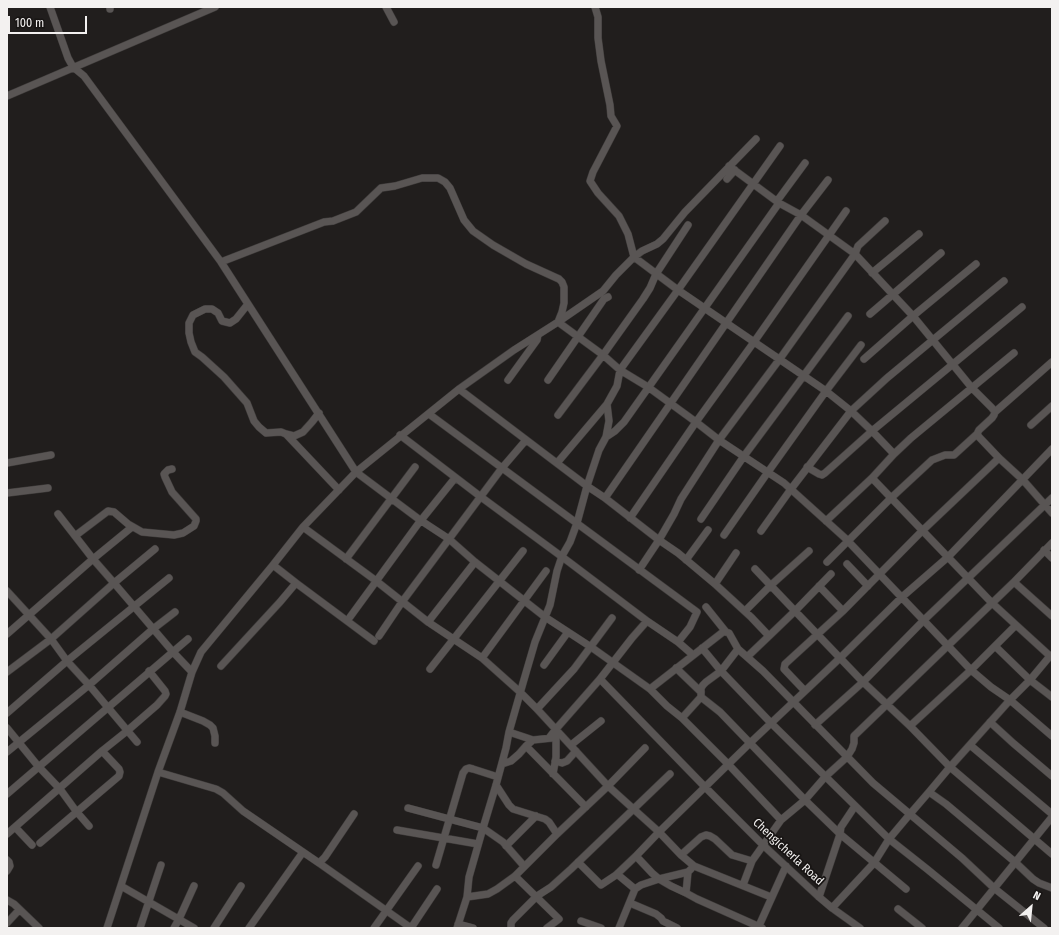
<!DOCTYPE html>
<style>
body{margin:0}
#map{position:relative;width:1059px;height:935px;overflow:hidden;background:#211e1d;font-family:"Fira Sans Condensed",sans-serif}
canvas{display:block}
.frame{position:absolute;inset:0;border:8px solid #f3f1f0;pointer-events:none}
.north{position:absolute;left:1011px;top:887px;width:40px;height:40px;-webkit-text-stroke:3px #181514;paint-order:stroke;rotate:27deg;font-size:11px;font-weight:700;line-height:16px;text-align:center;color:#f3f1f0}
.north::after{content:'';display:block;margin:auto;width:14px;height:18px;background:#f3f1f0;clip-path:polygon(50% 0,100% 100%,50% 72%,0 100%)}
.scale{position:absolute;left:8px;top:16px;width:79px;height:18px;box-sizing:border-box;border:2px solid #f3f1f0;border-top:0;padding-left:5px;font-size:12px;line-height:14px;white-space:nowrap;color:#f3f1f0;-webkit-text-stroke:3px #181514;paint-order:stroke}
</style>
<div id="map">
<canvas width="1059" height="935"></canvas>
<div class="frame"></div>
<div class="north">N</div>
<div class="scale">100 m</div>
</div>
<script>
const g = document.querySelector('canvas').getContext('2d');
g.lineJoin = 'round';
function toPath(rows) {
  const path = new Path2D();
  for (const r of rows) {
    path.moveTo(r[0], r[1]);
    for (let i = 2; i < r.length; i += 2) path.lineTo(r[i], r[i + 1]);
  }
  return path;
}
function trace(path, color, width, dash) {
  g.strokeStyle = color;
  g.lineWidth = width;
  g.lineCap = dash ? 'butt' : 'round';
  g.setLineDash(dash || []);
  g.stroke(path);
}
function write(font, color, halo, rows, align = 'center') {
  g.font = font + ' "Fira Sans Condensed",sans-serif';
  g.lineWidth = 3.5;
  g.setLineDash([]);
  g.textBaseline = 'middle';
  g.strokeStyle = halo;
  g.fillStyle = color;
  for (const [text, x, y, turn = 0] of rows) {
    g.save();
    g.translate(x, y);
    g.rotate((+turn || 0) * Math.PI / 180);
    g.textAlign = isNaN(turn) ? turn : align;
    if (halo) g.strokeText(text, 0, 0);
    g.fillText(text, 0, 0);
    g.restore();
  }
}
const minor = toPath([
 [50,7,68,58,73,67,84,76,221,262,356,472,420,520,449,539,475,562,545,617,591,647,650,689,667,706,682,718,728,764,781,820,752,861,743,885],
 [110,7,110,9],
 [386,7,394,22],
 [7,96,215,7],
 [727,179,735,170],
 [777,201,805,163],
 [885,221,858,246,855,254,913,316,972,388,992,408,995,412,994,415,992,418,979,430,977,434,979,437,999,458,1023,480,1052,513],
 [221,262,324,222,333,221,356,212,381,188,395,186,422,178,438,178,445,182,450,188,464,220,473,231,493,245,526,264,559,279,562,282,564,287,564,303,562,312,558,322,603,355,620,370,648,387,696,422,719,440,784,483,845,538,971,670,991,687,1010,700,1030,680,1050,656,1052,657],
 [872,273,919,234],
 [248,304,236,319,230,323,222,321,218,313,212,309,205,309,193,315,189,323,189,333,191,342,195,352,202,357,224,377,247,403,254,421,259,427,266,433,281,432,286,434,339,490],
 [870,314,941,253],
 [864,359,913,316,976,264],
 [508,380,537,340,538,335],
 [548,380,604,299,608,297],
 [459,389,587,486,605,498,659,540,678,553,715,584,751,617,769,636,795,611,863,682,910,726,971,670,1016,625,992,603,872,478,894,454,872,431,851,411,826,391,678,290,634,257,628,234,619,216,598,193,590,181,593,172,617,126,611,116,610,105,601,61,598,38,598,17,595,7],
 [995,412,1052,362],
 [429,414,697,612,690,627,678,642],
 [558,415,603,355,643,299,650,288,656,274,688,225],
 [1031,425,1052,406],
 [286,434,294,436,303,432,312,422,319,413],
 [400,435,481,497,569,562,647,621,678,642,693,655],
 [606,437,615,431,624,422,779,203],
 [894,454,911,438,1014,353],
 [7,463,51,455],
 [557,463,607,404],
 [807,467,819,474,822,475,825,473,872,431,1022,307],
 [7,493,48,488],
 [605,498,801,215,828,180],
 [58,514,93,559,132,527],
 [630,518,696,422,754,342,846,211],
 [701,519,744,456,848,316],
 [826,521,872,478],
 [303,527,375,580,428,622,475,562],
 [761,531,791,489,851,411,887,378,1004,281],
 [724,535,768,472,826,391,861,345],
 [75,536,108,511,114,512,128,524,142,532,174,535,183,533,194,526,196,521,196,519,172,492,165,477,164,474,168,470,172,469],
 [1044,550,1052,558],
 [346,559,415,467],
 [686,560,708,530],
 [827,562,891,498,932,460,945,455,954,455,977,434],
 [847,564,868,586],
 [273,565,296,583,374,641],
 [755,569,795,611,831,574],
 [639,570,659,540,674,514,681,499,719,440,779,360,855,254,801,215,779,203,729,166],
 [1014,582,1052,616],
 [715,584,736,553],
 [819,586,843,611],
 [7,591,51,639,67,661,89,685,137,742],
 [706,607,726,632],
 [745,611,770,586,809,551],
 [350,617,418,524,455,478],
 [612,618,574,669,537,709,608,786,659,832,681,855,694,866,771,897],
 [428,622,482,658,520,692,537,709],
 [1016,625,1050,656,1052,655],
 [7,634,93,559,114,583,155,549],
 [379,636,402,602,502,468,526,440],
 [995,646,1030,680,1052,697],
 [702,648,721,671,738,649],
 [747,657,769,636],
 [482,658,546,571],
 [544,665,568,632],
 [221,666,280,602,296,583],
 [676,668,701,692],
 [430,669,523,551],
 [7,672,51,639,114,583,173,652,192,672],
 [600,679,705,787,763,845,819,897,832,908,860,928],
 [650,689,723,632,726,632,729,633,738,649,763,671,873,783,962,858,994,888,1044,928],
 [804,690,785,670,784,669,785,664,843,611,922,531,999,458],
 [701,697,701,688,703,685,706,682,721,671,771,723,889,839,874,863,832,908],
 [180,712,203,721,210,725,213,728,215,736,215,743],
 [7,713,67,661,169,578],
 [682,718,701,697,720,712,805,800,825,777,847,757,852,749,854,743,854,736,1014,582,1052,543],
 [990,722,1013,743,1052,776],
 [815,725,863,682,924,620,1052,498],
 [910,726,950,767,1052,854],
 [7,728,38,766,60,789,76,811,89,826],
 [509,732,533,740,526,746,586,807],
 [549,738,556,729,600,679,632,638,647,621],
 [533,740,552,738],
 [571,745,601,721],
 [970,745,1052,814],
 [7,752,89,685,153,629,175,612],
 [555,761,562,763,567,761,576,751],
 [502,764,511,761,519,754,526,746],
 [158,772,216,789,223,793,243,811,319,863,325,857,354,814],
 [553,774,556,757,556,738],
 [496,785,509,805,513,809,545,819,549,822,557,834],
 [929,792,946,804,1015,862,1033,879,1039,883,1052,888],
 [7,794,188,639],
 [408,808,483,828,503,842,524,866],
 [781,820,805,800,840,834,906,889],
 [15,827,32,845],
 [397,830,478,844],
 [7,834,102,751,127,731,157,705,165,696,166,694,165,691,149,671],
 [40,843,119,776,120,772,119,769,102,751],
 [506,846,536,816],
 [681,855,701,837,706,835,710,836,715,839,732,855,752,861],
 [636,856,652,873,659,879,671,886,686,893,688,872,691,869],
 [7,860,9,862,10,866,7,871],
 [578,862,601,885,616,875,636,856,659,832,750,743,840,658,902,597,948,557,1052,449],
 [319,863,411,928],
 [436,865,463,773,466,769,469,768,473,769,498,777],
 [617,874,635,889],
 [515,876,559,919,547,928],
 [121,886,194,928],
 [686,893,697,899,762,928],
 [467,897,469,877,483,828,496,785,506,748,509,732,523,683,535,642,550,605,557,571,562,556,570,542,577,523,587,486,599,450,606,437,609,421,607,404,617,386,620,370,678,290,780,146],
 [819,897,840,834,841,827,855,806],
 [7,900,14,904,39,928],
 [630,903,656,914,661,918,663,921,677,928],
 [898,909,922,928],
 [581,921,601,928],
 [7,923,19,910],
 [458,924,473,928],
 [107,928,158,772,180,712,192,672,201,652,273,565,303,527,356,472,459,389,514,350,558,322,603,291,616,275,634,257,642,251,657,244,663,239,685,212,756,139],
 [140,928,161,865],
 [174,928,179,919,194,886],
 [214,928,241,886],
 [249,928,303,852],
 [374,928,418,866],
 [411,928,437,889],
 [457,928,467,897,488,894,497,889,515,876,557,834,608,786,645,748],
 [511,928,511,923,513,920,537,896,551,887,571,869,670,774],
 [619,928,635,889,641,885,659,879,688,872],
 [758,928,786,866],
 [962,928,1052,817],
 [999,928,927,869,889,839,910,814,929,792,950,767,1010,700,1052,736]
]);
const streetNames = [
 ["Chengicherla Road",788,852,43]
];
trace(minor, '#3e3b3a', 8);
trace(minor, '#595554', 7);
write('12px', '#f3f1f0', '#181514', streetNames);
</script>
